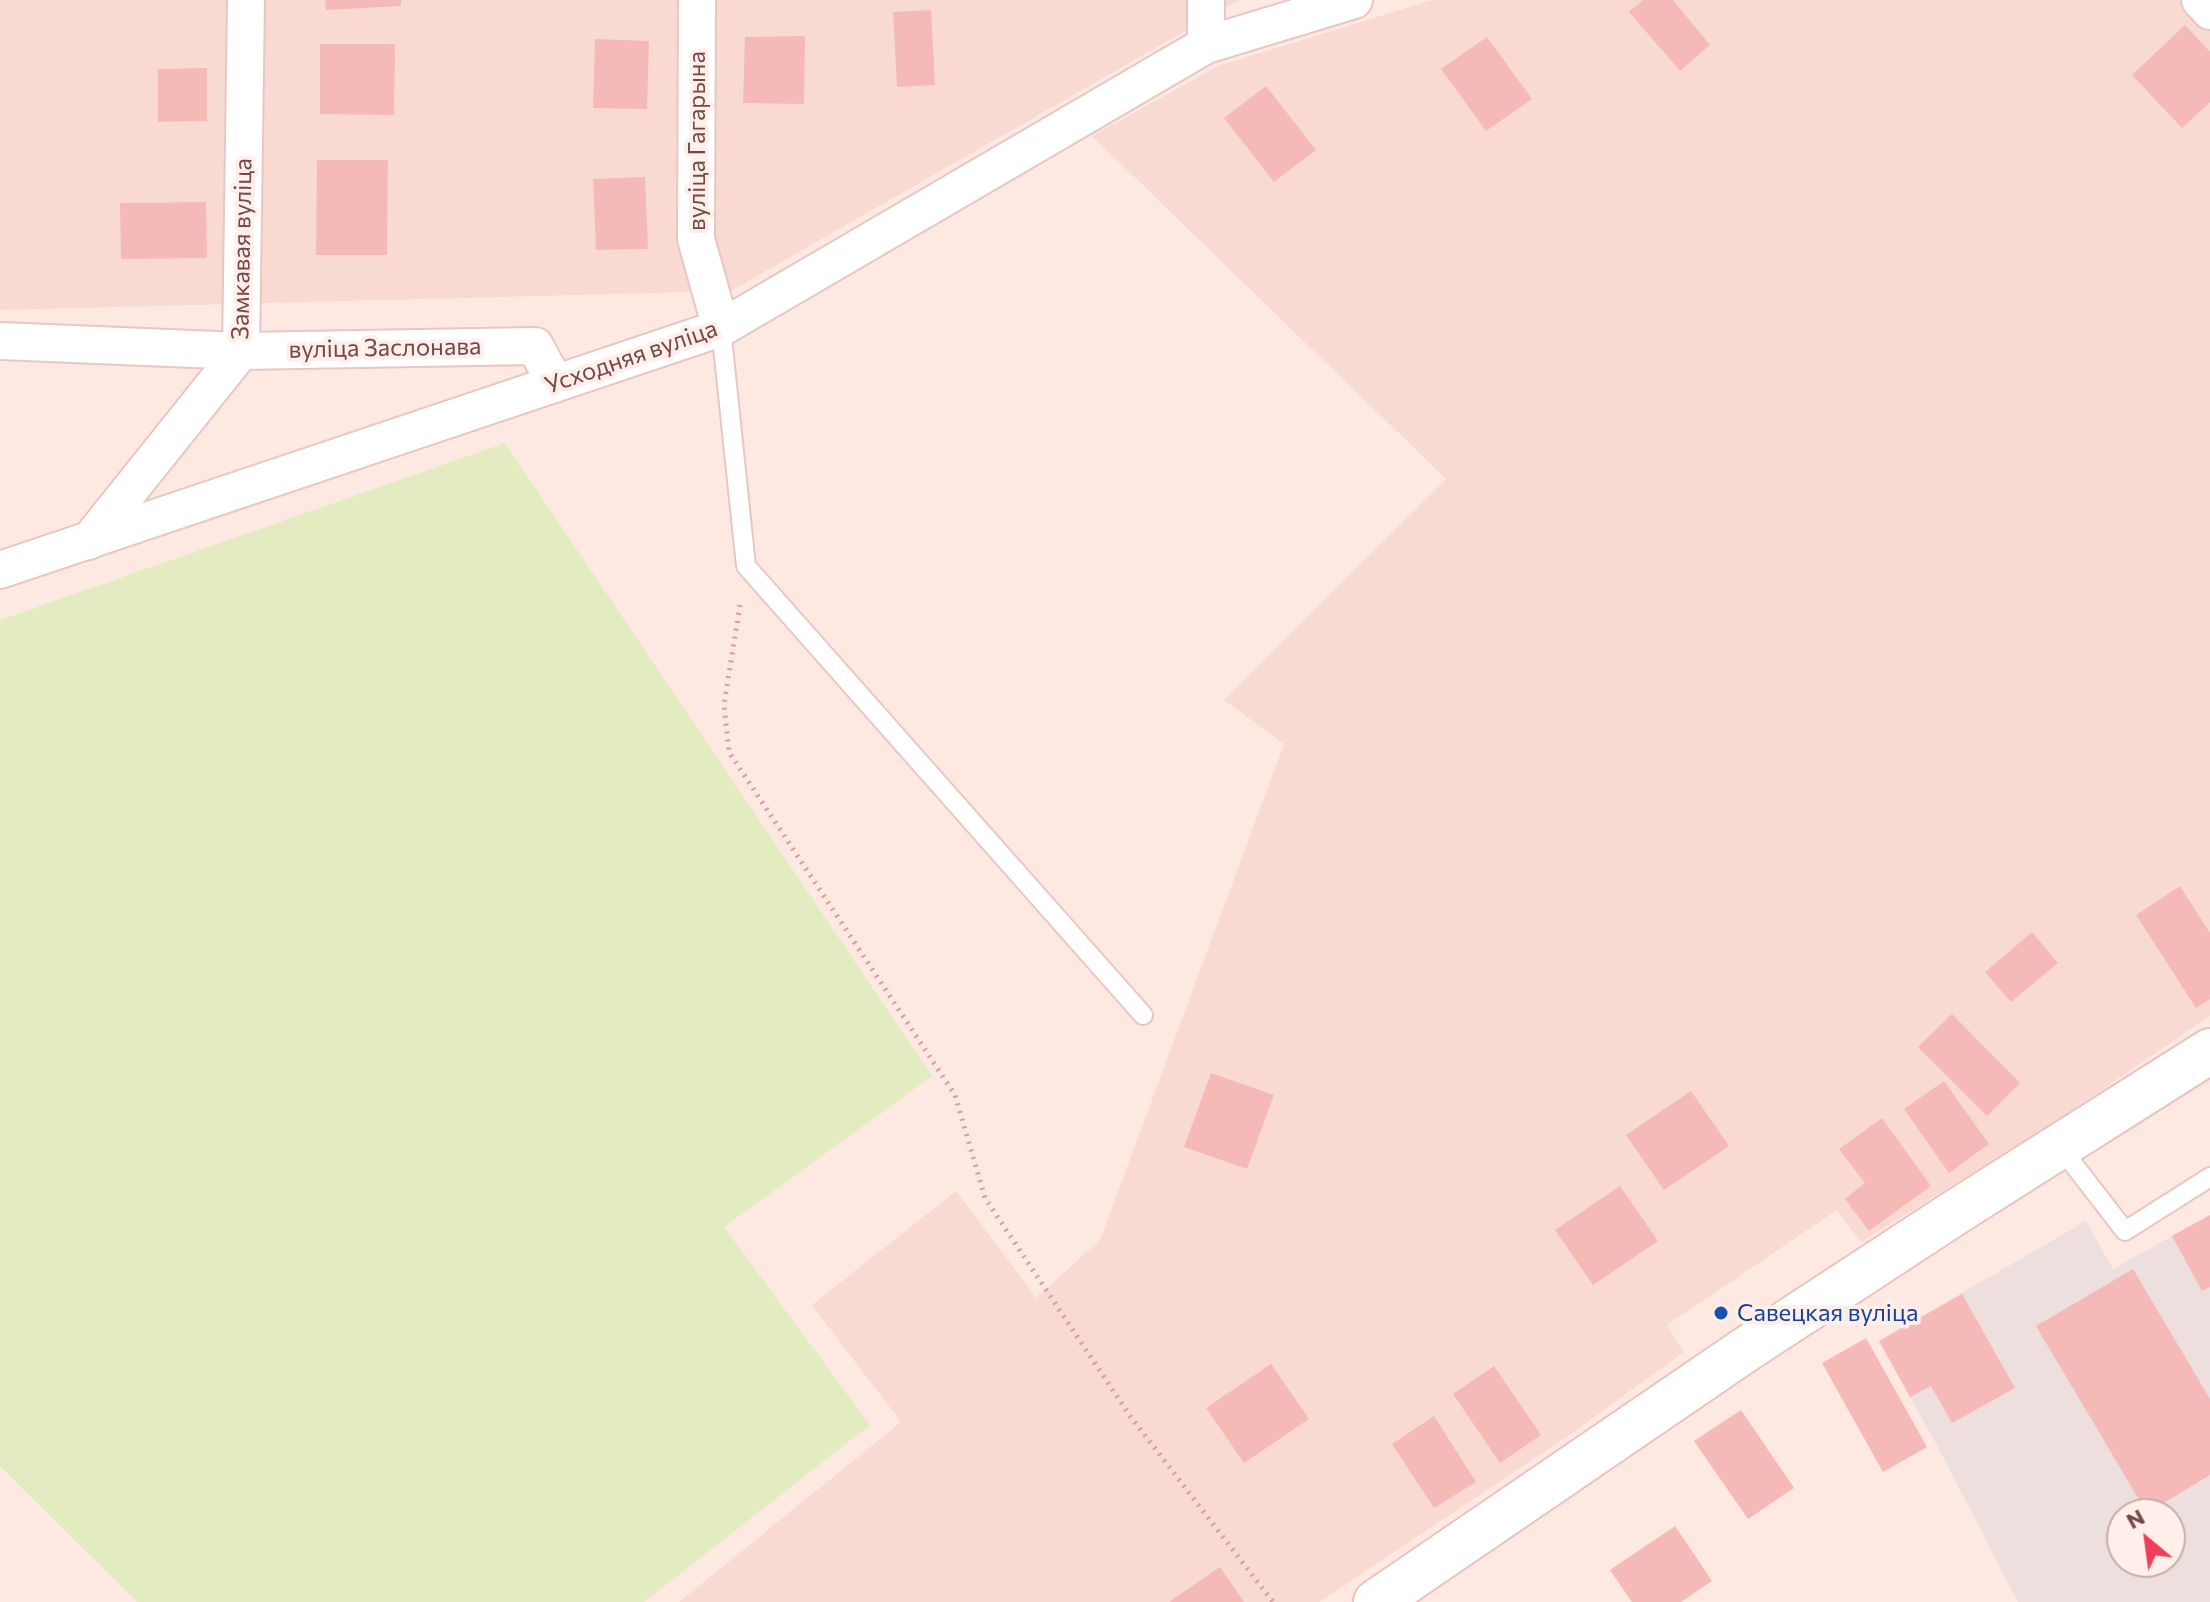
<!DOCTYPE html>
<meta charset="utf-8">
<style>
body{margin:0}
#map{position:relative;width:2210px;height:1602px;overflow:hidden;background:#fee9e2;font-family:Commissioner,sans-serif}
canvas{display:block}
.north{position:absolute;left:2106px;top:1498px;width:80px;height:80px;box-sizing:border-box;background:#ffefea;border:2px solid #c9aca9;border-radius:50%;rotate:331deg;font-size:22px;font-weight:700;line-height:32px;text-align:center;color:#774747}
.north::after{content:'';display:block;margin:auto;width:28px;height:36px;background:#f03e58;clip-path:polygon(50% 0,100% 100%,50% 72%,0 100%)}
</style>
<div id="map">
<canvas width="2210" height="1602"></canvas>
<div class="north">N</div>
</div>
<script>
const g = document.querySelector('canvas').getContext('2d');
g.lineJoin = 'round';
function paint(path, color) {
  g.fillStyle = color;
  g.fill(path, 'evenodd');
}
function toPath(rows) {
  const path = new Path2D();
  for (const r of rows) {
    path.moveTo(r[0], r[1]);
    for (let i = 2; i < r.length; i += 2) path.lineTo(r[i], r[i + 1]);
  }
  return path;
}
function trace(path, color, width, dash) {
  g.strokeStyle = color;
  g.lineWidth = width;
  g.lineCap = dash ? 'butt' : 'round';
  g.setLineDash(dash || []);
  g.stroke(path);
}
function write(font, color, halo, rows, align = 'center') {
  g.font = font + ' Commissioner,sans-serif';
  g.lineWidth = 8;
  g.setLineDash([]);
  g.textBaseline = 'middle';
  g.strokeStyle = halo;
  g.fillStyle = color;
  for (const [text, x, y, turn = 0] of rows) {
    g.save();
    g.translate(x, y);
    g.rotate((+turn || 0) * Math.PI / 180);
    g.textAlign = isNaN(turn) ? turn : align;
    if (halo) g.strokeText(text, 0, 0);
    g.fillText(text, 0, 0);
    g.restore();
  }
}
const residential = toPath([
 [0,0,1239,0,731,291,0,310],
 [1432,0,2210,0,2210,1016,2059,1119,1861,1242,1837,1210,1667,1325,1684,1352,1568,1436,1319,1602,679,1602,901,1422,812,1305,956,1191,1036,1298,1100,1240,1284,744,1224,700,1446,479,1092,136,1218,66]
]);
const industrial = toPath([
 [2210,1215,2210,1602,2018,1602,1939,1449,1879,1341,2086,1221,2113,1269],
 [2122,1514,2170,1514,2170,1562,2122,1562]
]);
const green = toPath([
 [505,443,932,1076,724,1227,870,1425,644,1602,137,1602,0,1466,0,620]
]);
const building = toPath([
 [325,0,401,0,401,6,326,10],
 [1643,0,1673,0,1710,45,1680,71,1629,12],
 [931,10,935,85,897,87,893,12],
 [2185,25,2210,52,2210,102,2182,128,2132,75],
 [805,36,804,104,743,103,745,37],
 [1487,37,1532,99,1486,131,1441,69],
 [595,39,649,41,647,109,593,108],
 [320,44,395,44,394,115,320,114],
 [207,68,207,121,158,122,158,69],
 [1266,86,1316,150,1274,182,1224,118],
 [317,160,388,160,387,255,316,255],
 [645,177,648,249,596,250,593,179],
 [206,202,207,258,121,259,120,203],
 [2180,886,2210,933,2210,999,2196,1008,2136,915],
 [2032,932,2058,963,2011,1002,1985,972],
 [1952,1014,2020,1083,1987,1116,1918,1047],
 [1211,1073,1274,1095,1247,1169,1184,1147],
 [1944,1081,1989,1144,1949,1173,1904,1109],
 [1691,1091,1729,1146,1664,1190,1626,1135],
 [1882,1118,1931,1186,1869,1231,1845,1199,1865,1183,1839,1149],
 [1620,1186,1658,1241,1593,1285,1555,1230],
 [2210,1215,2210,1287,2202,1291,2172,1236],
 [2133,1269,2210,1399,2210,1475,2147,1513,2036,1326],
 [1962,1294,2015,1388,1952,1423,1931,1386,1910,1397,1879,1341],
 [1866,1338,1927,1447,1883,1472,1822,1363],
 [1271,1364,1309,1419,1244,1463,1206,1408],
 [1494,1366,1541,1435,1500,1463,1453,1394],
 [1741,1410,1794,1488,1748,1519,1694,1441],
 [1434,1416,1476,1482,1434,1508,1392,1444],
 [1675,1526,1712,1581,1681,1602,1632,1602,1610,1570],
 [1220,1567,1244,1602,1169,1602]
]);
const path = toPath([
 [740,605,724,705,729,752,955,1095,985,1198,1130,1416,1273,1602]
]);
const lane = toPath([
 [721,328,746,566,1143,1015],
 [2060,1147,2125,1231,2210,1177]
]);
const street = toPath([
 [697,0,696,239,721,328],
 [1206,0,1206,45],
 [2200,0,2210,11],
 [0,341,241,351,535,346,555,383],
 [89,541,241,351,246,0],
 [0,570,721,328,1206,45,1354,0]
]);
const secondary = toPath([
 [1376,1602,1745,1350,1959,1210,2210,1051]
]);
const markers = [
 [1721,1313,8,"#1a4fb4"]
];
const streetNames = [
 ["вуліца Гагарына",697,141,-90],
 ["Замкавая вуліца",242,249,-89],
 ["вуліца Заслонава",385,348,-1],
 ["Усходняя вуліца",631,357,-19]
];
const transitNames = [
 ["Савецкая вуліца",1737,1313]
];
paint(residential, '#f8dad3');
paint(industrial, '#ecdfdd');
paint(green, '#e2ecc0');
paint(building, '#f5bab8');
trace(lane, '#e8c7c2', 22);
trace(street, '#e8c7c2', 40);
trace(secondary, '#eac1bd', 48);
trace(path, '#da9c9b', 5, [2, 6]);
trace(lane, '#fff', 18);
trace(street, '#fff', 36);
trace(secondary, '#fff', 44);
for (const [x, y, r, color] of markers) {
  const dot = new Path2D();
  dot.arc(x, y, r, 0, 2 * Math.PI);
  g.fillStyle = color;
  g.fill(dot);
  trace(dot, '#ffefea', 3);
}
write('24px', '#774747', '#ffefea', streetNames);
write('24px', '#164399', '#ffefea', transitNames, 'left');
</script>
